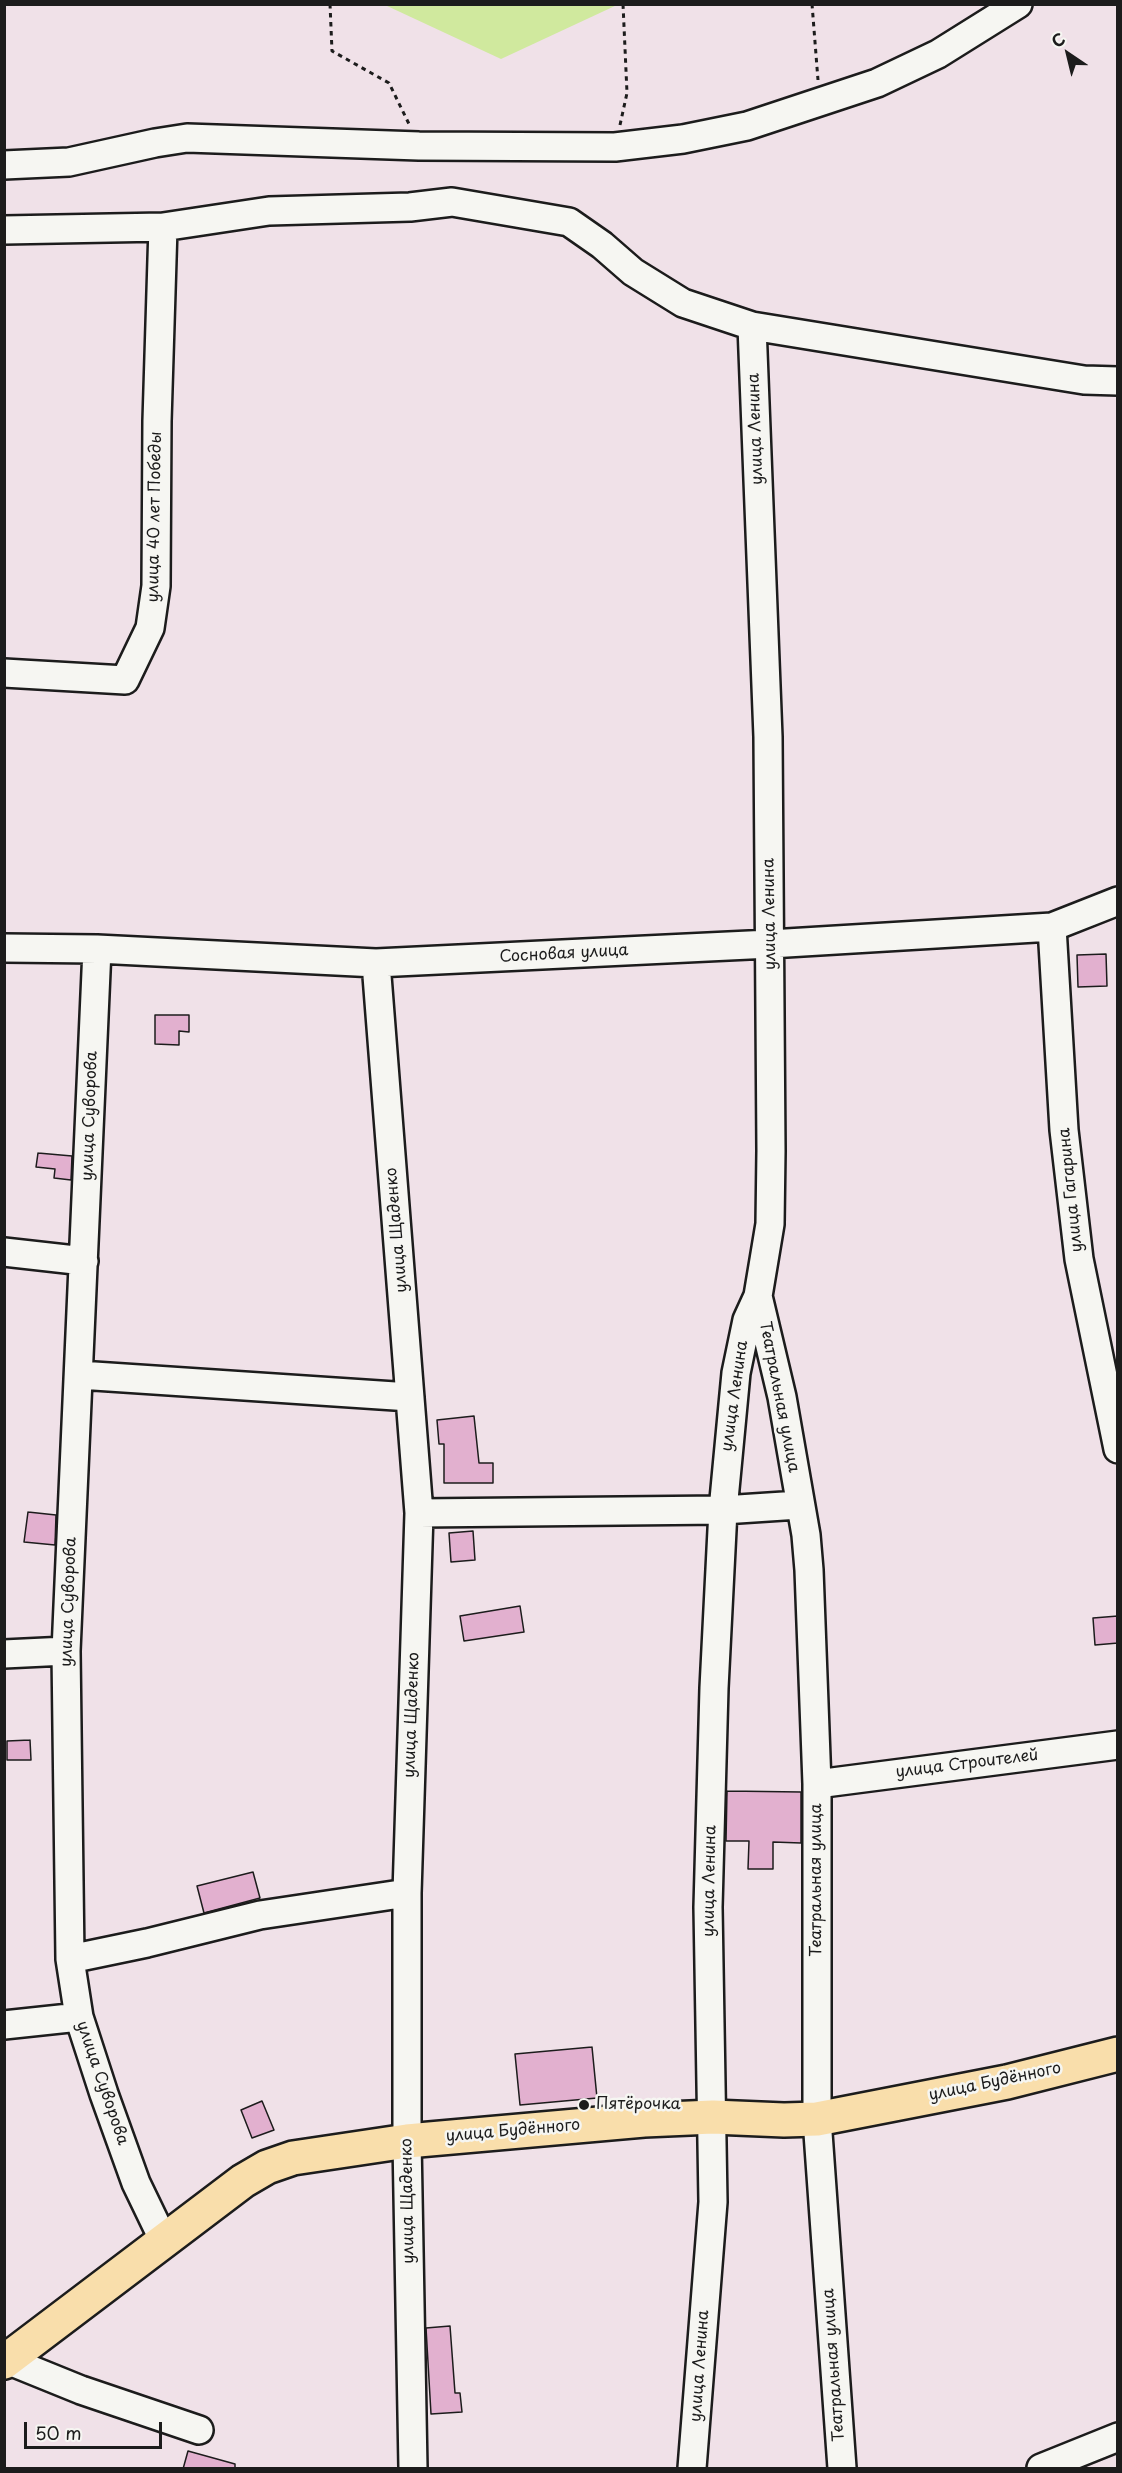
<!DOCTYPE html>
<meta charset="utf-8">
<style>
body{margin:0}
#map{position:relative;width:1122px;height:2473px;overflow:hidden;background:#f0e1e8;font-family:"Playpen Sans",sans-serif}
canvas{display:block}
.frame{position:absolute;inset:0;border:6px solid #1c1c1c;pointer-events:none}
.north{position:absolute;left:1038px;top:24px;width:60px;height:60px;-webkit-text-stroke:4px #f6f6f2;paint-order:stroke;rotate:325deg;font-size:16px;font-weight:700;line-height:24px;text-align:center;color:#1c1c1c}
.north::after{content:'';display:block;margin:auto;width:21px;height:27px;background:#1c1c1c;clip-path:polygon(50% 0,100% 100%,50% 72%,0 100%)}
.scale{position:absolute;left:24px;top:2422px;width:138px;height:27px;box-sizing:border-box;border:3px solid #1c1c1c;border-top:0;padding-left:8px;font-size:18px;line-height:21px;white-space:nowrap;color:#1c1c1c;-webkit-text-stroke:4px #f6f6f2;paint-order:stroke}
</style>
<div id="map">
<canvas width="1122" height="2473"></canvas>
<div class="frame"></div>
<div class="north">С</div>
<div class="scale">50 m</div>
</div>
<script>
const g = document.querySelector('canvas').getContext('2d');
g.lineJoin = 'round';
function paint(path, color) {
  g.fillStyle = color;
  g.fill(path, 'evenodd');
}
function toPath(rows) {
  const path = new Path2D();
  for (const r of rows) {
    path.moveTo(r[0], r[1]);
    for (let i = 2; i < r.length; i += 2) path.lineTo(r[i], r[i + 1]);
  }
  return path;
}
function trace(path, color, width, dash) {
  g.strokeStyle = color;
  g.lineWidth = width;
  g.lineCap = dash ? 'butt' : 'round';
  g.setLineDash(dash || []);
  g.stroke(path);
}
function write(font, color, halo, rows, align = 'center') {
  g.font = font + ' "Playpen Sans",sans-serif';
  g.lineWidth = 5;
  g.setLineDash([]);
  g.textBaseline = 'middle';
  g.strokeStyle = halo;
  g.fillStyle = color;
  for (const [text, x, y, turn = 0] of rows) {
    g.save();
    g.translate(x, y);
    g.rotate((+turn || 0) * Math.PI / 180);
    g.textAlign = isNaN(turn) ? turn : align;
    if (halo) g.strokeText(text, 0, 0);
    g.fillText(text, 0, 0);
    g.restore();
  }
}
const green = toPath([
 [385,5,617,5,501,59]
]);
const building = toPath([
 [1106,954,1107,986,1078,987,1077,955,1106,954],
 [155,1015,189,1015,189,1032,179,1031,179,1045,155,1044,155,1015],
 [38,1153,72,1156,71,1180,54,1178,55,1169,36,1167,38,1153],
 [474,1416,479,1463,493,1463,493,1483,444,1483,444,1444,439,1444,437,1420,474,1416],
 [28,1512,56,1515,55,1545,24,1542,28,1512],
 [473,1531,475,1560,451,1562,449,1533,473,1531],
 [520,1606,524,1632,464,1641,460,1616,520,1606],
 [1118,1616,1118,1643,1095,1645,1093,1618,1118,1616],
 [30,1740,31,1760,7,1760,7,1741,30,1740],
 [727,1791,801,1792,801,1843,773,1842,773,1869,748,1869,749,1841,726,1841,727,1791],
 [253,1872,260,1898,204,1913,197,1886,253,1872],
 [592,2047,597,2098,520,2105,515,2054,592,2047],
 [262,2101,274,2130,252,2138,241,2110,262,2101],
 [450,2326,455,2393,460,2393,462,2412,431,2414,426,2328,450,2326],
 [188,2451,235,2464,235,2469,183,2469,188,2451]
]);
const path = toPath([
 [330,4,332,51,389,83,409,124],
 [812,4,818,80],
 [620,125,627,93,623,4]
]);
const minor = toPath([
 [4,165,69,162,155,143,187,138,419,146,615,147,683,139,747,126,877,83,938,54,1018,4],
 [4,230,163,227,269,211,410,207,452,202,569,222,602,245,633,272,683,303,752,326,1084,380,1118,381],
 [4,673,125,680,150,628,156,586,157,421,163,227],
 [1052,927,1064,1130,1079,1259,1118,1449],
 [4,948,97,949,376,963,770,944,1052,927,1118,901],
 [97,949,66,1651,70,1959,79,2017,104,2094,136,2183,163,2239],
 [376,963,419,1513,407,1893,407,2141,413,2468],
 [4,1252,84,1261],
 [758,1296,782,1397,806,1535,809,1570,817,1784,817,2119,842,2468],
 [79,1375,410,1397],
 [419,1513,723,1510,799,1505],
 [4,1654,66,1651],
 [817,1784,1118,1745],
 [70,1959,147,1943,260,1915,407,1893],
 [4,2025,79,2017],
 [7,2360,81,2390,199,2430],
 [692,2468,713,2202,708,1907,714,1688,723,1510,736,1373,747,1320,758,1296,770,1224,771,1151,768,737,752,326],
 [1041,2468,1118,2437]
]);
const major = toPath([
 [4,2362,243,2181,267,2167,293,2158,407,2141,644,2120,713,2117,784,2120,817,2119,1007,2082,1118,2054]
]);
const markers = [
 [584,2105,6,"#1c1c1c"]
];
const streetNames = [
 ["улица Ленина",756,429,-92],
 ["улица 40 лет Победы",155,517,-89],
 ["улица Ленина",770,914,-91],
 ["Сосновая улица",564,954,-3],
 ["улица Суворова",90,1116,-88],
 ["улица Гагарина",1071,1190,-96],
 ["улица Щаденко",397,1230,-95],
 ["улица Ленина",735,1396,-82],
 ["Театральная улица",779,1397,79],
 ["улица Суворова",69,1602,-88],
 ["улица Щаденко",412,1715,-88],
 ["улица Строителей",967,1764,-7],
 ["Театральная улица",817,1880,-90],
 ["улица Ленина",710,1881,-89],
 ["улица Будённого",995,2082,-12],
 ["улица Суворова",102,2083,71],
 ["улица Будённого",513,2131,-5],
 ["улица Щаденко",408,2201,-91],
 ["Театральная улица",834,2365,-94],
 ["улица Ленина",700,2366,-86]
];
const poiNames = [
 ["Пятёрочка",596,2105]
];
paint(green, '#d0e99e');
paint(building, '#e2b0cf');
trace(building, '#1c1c1c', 1.5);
trace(minor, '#1c1c1c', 32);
trace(major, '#1c1c1c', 38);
trace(path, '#1c1c1c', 3, [4.5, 4.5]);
trace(minor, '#f6f6f2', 27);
trace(major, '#f9deab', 33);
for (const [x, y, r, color] of markers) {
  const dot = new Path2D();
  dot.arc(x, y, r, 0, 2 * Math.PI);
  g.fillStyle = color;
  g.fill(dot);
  trace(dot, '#f6f6f2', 2);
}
write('16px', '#1c1c1c', '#f6f6f2', streetNames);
write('16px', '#1c1c1c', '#f6f6f2', poiNames, 'left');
</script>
